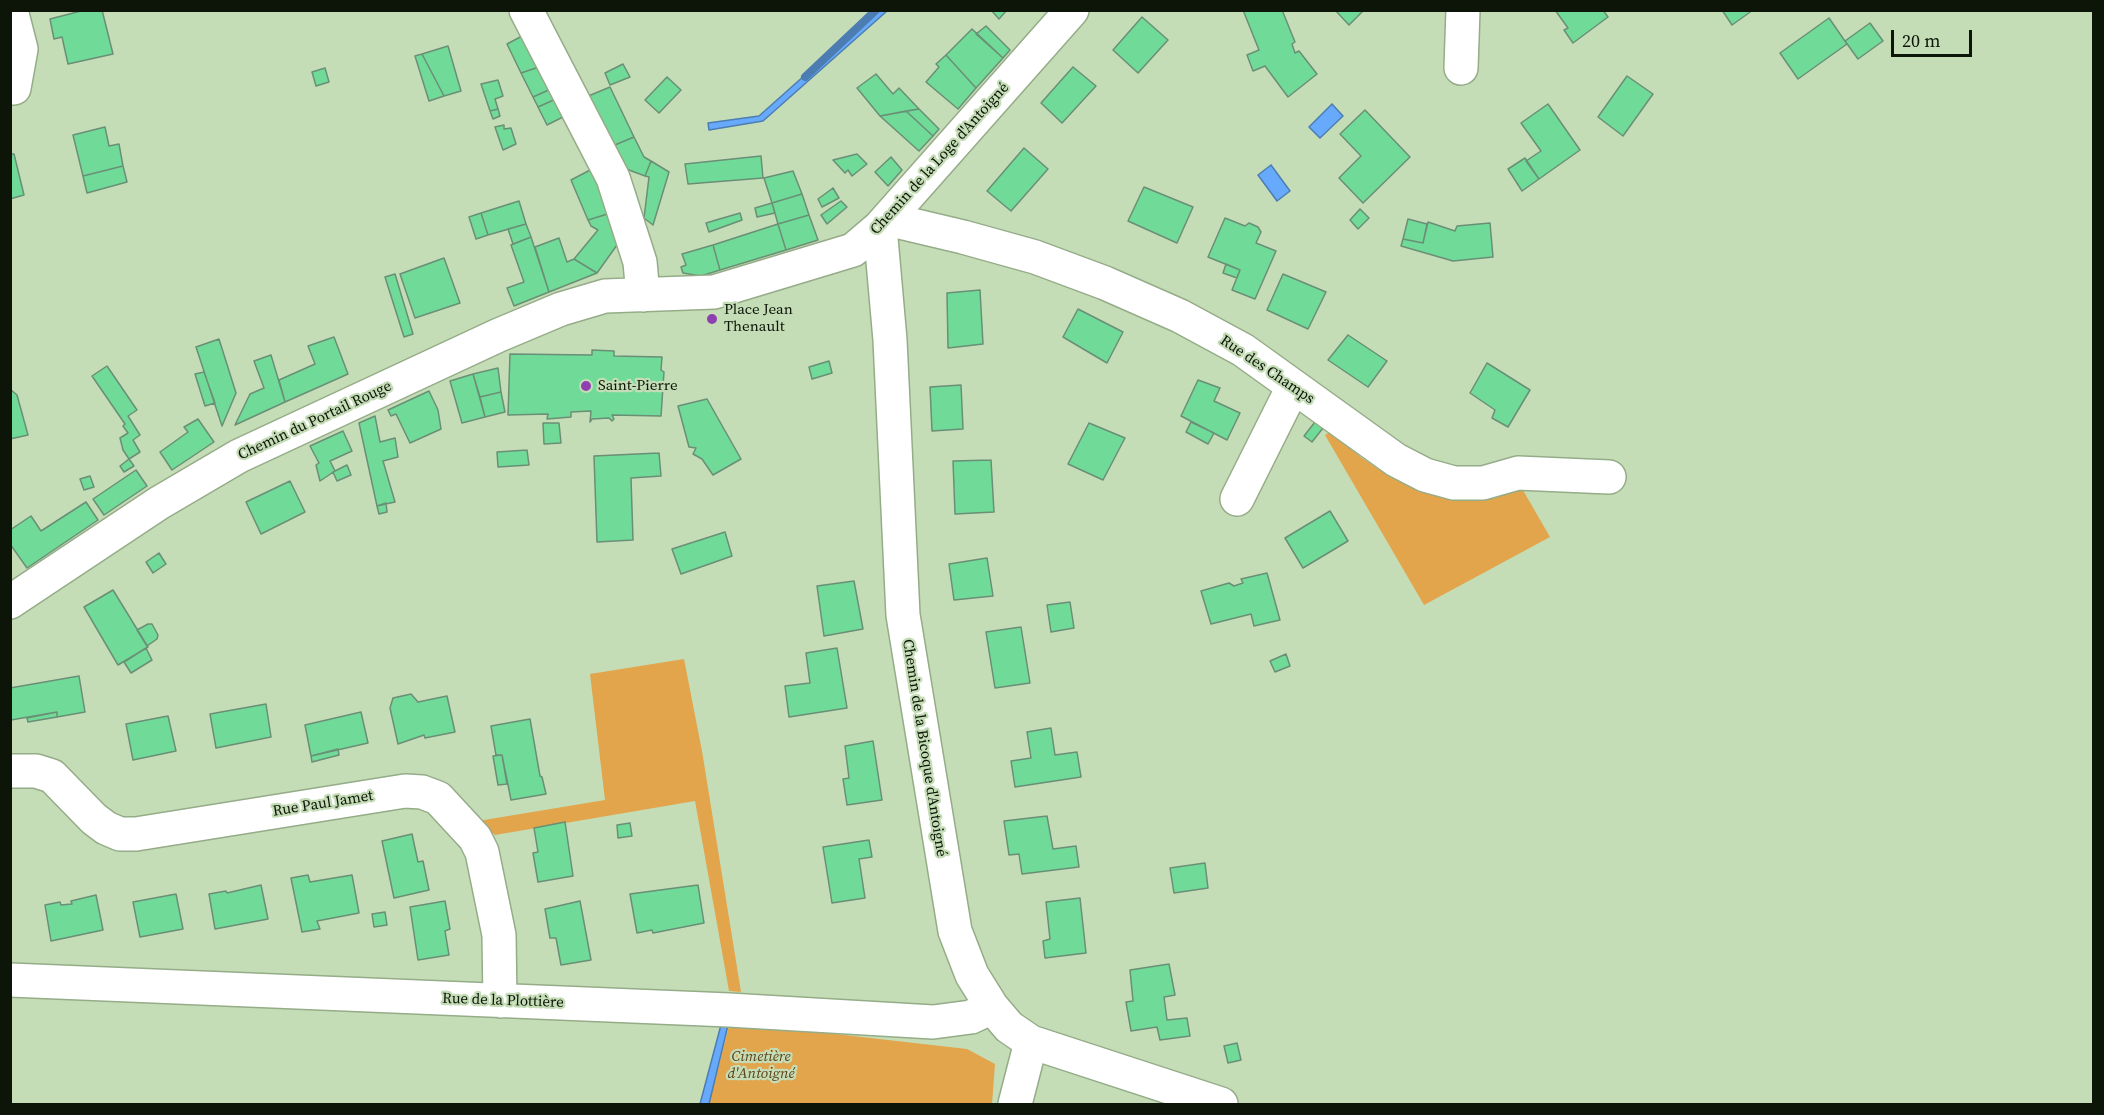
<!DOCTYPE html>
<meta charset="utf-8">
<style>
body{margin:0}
#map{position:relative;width:2104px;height:1115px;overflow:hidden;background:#c5ddb7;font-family:"Source Serif 4",serif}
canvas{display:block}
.frame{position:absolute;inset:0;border:12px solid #0c1507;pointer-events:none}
.scale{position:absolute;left:1891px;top:30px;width:81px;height:27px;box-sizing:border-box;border:3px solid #0c1507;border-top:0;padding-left:8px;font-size:18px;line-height:21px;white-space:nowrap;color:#0c1507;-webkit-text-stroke:4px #c5ddb7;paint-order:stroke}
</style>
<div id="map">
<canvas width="2104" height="1115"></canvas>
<div class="frame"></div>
<div class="scale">20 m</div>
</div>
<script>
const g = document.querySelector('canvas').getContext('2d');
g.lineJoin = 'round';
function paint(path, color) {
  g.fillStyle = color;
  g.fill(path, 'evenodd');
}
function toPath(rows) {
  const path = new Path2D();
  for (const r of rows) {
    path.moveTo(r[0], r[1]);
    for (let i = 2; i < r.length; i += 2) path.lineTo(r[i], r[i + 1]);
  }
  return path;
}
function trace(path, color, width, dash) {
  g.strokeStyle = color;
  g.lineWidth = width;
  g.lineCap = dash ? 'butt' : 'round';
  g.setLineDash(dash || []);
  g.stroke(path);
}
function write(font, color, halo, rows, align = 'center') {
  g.font = font + ' "Source Serif 4",serif';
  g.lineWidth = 4.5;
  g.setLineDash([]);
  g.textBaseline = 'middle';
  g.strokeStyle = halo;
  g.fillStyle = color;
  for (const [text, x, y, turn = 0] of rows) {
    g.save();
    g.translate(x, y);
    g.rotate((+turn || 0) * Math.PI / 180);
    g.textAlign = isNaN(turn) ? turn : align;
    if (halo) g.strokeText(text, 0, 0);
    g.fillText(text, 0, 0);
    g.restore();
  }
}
const green = toPath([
 [1330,432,1362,458,1392,478,1418,490,1520,485,1550,537,1424,605,1325,435],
 [684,659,702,751,741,992,729,991,695,801,495,835,478,821,605,800,590,674],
 [730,1022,967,1049,995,1064,992,1104,709,1104]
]);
const water = toPath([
 [878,10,887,11,763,121,709,130,708,123,759,116,878,10],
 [1332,104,1343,116,1320,138,1309,127,1332,104],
 [1271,165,1290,191,1277,201,1258,175,1271,165],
 [722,1021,729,1021,709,1104,700,1104,722,1021]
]);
const stream = toPath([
 [805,77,876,10]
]);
const building = toPath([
 [85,10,102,10,113,54,68,64,62,37,54,39,50,19,85,10],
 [991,10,1007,10,999,19,991,10],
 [1243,10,1282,10,1295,42,1292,44,1295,53,1299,51,1317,74,1288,97,1265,66,1253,71,1247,55,1259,50,1243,10],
 [1335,10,1364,10,1349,25,1335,10],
 [1555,10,1603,10,1608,17,1573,43,1564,30,1568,28,1555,10],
 [1722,10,1753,10,1732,25,1722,10],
 [1142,17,1168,40,1138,73,1113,50,1142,17],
 [1829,18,1847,44,1798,79,1780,53,1829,18],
 [1870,23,1883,41,1858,59,1845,41,1870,23],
 [986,26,1010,50,1003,58,976,34,986,26],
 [972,29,1003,58,976,88,946,55,972,29],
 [524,35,542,66,521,73,507,44,524,35],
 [448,46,461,91,444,96,422,54,448,46],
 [422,54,444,96,429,101,415,56,422,54],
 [946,55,976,88,958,109,926,82,939,67,936,64,946,55],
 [623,64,630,77,610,85,605,73,623,64],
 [542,66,553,88,533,97,521,73,542,66],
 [1073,67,1096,86,1062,123,1041,103,1073,67],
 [325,68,329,82,316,86,312,72,325,68],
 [876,74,893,94,899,88,919,109,880,116,857,88,876,74],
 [1627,76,1653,94,1623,136,1598,117,1627,76],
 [667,77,681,90,659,113,645,100,667,77],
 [498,80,503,96,495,99,498,109,490,111,481,84,498,80],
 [610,87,634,137,610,147,586,97,610,87],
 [553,88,558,98,538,107,533,97,553,88],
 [558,98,567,115,547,125,538,107,558,98],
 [1548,104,1580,150,1539,179,1526,161,1541,151,1521,123,1548,104],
 [498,109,500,116,493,119,490,111,498,109],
 [919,109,939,129,933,136,906,111,919,109],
 [1365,110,1410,157,1363,203,1339,178,1361,156,1340,134,1365,110],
 [906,111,933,136,919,151,880,116,906,111],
 [504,125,504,129,511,128,516,144,503,150,495,127,504,125],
 [105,127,109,146,119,144,123,166,83,176,73,135,105,127],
 [634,137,644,157,651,161,645,176,621,167,610,147,634,137],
 [1024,148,1048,169,1011,211,987,191,1024,148],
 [10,154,14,154,24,195,10,199,10,154],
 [857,154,867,164,852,176,848,170,845,173,833,160,857,154],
 [761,156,763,178,688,184,685,164,761,156],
 [891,157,902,170,888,186,875,172,891,157],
 [1525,158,1539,179,1522,191,1508,169,1525,158],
 [651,161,669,172,653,225,644,218,649,177,645,176,651,161],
 [123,166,127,182,87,193,83,176,123,166],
 [594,168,614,212,588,220,571,180,594,168],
 [793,171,802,194,772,203,764,178,793,171],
 [1144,187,1193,207,1177,243,1128,221,1144,187],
 [833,188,839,198,822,207,818,199,833,188],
 [802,194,809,215,778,224,772,203,802,194],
 [519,201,526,224,488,235,481,213,519,201],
 [841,201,847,207,827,224,821,215,841,201],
 [772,203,775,213,757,217,755,208,772,203],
 [1360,209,1369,218,1358,229,1350,220,1360,209],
 [614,212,622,238,597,273,574,259,598,230,591,226,588,220,614,212],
 [481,213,488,235,476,239,469,217,481,213],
 [740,213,742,220,709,232,706,223,740,213],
 [809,215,818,240,786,250,778,224,809,215],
 [1225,218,1245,226,1249,223,1258,227,1261,232,1256,243,1276,251,1255,299,1232,290,1240,270,1208,257,1225,218],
 [1408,219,1427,224,1423,243,1403,239,1408,219],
 [1428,222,1455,231,1457,226,1490,223,1493,257,1453,261,1401,246,1403,239,1423,243,1428,222],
 [526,224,531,237,513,244,508,229,526,224],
 [778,224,786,250,720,270,713,245,778,224],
 [531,237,549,292,514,306,507,288,524,282,511,245,531,237],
 [559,238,567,262,574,259,597,273,549,292,535,247,559,238],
 [713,245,720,270,701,276,683,273,681,267,686,265,682,254,713,245],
 [444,258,460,303,415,318,400,274,444,258],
 [1226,264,1240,270,1237,278,1223,273,1226,264],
 [395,274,413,334,404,337,385,277,395,274],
 [1283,274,1326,292,1308,329,1267,310,1283,274],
 [980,290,983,344,948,348,947,293,980,290],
 [1078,309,1123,332,1107,363,1063,337,1078,309],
 [1348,335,1387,361,1368,387,1328,360,1348,335],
 [334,337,348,374,285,402,279,380,315,364,308,346,334,337],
 [219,339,236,393,222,426,196,347,219,339],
 [592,350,614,351,614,356,662,357,661,370,664,372,661,416,612,415,614,419,612,421,609,418,592,419,590,422,591,411,571,412,571,417,547,419,548,414,508,415,510,354,592,355,592,350],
 [271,355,285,402,235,425,250,394,264,388,254,361,271,355],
 [829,361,832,373,812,379,809,367,829,361],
 [1487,363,1530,390,1508,427,1492,418,1495,410,1470,393,1487,363],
 [107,366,137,410,128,416,140,435,133,440,140,452,129,459,123,450,120,438,128,433,123,426,125,424,92,376,107,366],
 [498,368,501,392,480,397,473,374,498,368],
 [204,372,215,403,205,406,195,374,204,372],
 [473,374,485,417,462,423,450,381,473,374],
 [1198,380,1220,388,1214,401,1240,413,1227,440,1181,416,1198,380],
 [961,385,963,429,932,431,930,387,961,385],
 [10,389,17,395,28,435,10,439,10,389],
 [429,391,438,410,441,429,410,443,396,414,391,416,388,410,429,391],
 [501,392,505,412,485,417,480,397,501,392],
 [707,399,741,459,713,475,702,459,693,454,696,448,689,447,678,406,707,399],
 [375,416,380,442,395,438,398,457,383,461,395,502,377,506,359,423,375,416],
 [198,419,214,442,172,470,160,452,188,432,184,427,198,419],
 [1191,422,1214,433,1208,444,1186,432,1191,422],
 [1315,422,1323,428,1312,442,1304,436,1315,422],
 [543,423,559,423,561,443,544,444,543,423],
 [1089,423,1125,438,1103,480,1068,464,1089,423],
 [343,431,352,451,330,461,335,471,320,481,316,465,319,463,310,446,343,431],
 [527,450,529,465,498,467,497,452,527,450],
 [659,453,661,476,631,478,633,540,597,542,594,456,659,453],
 [129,459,134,466,124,472,120,466,129,459],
 [991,460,994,512,955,514,953,461,991,460],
 [347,465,351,475,337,481,333,472,347,465],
 [136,470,147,486,104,515,93,499,136,470],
 [90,476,94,487,84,490,80,479,90,476],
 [290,481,305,512,261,534,246,502,290,481],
 [86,502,98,520,27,568,10,544,10,530,31,516,41,531,86,502],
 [386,503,387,512,379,514,377,506,386,503],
 [1330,511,1348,541,1303,568,1285,538,1330,511],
 [725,532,732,556,681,574,672,549,725,532],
 [159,553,166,564,153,573,146,562,159,553],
 [987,558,993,596,954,600,949,564,987,558],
 [1267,573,1280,620,1254,626,1251,614,1211,624,1201,591,1229,583,1234,586,1243,583,1241,579,1267,573],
 [854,581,863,629,824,636,817,586,854,581],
 [113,590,148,647,118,665,84,607,113,590],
 [1070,602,1074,628,1051,632,1047,605,1070,602],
 [148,624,152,624,158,635,157,639,147,646,137,630,148,624],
 [1021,627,1030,683,995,688,986,632,1021,627],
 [146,648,152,660,131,673,124,662,146,648],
 [837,648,847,708,789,717,785,686,810,683,806,653,837,648],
 [1286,654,1290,666,1275,672,1270,661,1286,654],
 [79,676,85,712,57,717,57,712,11,720,10,688,79,676],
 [411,694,418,702,447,696,455,732,425,738,424,735,398,744,390,708,393,698,411,694],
 [266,704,271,737,216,748,210,714,266,704],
 [57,712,57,717,28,722,27,718,57,712],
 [361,712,368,743,311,756,305,725,361,712],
 [168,716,176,751,133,760,126,724,168,716],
 [530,719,540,776,542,777,546,794,511,800,502,755,496,755,491,726,530,719],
 [1051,728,1055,755,1077,752,1081,777,1015,787,1011,761,1031,758,1027,732,1051,728],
 [873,741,882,800,847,805,843,779,849,778,845,746,873,741],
 [338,749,339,755,312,762,311,756,338,749],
 [502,755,507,784,498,785,493,756,502,755],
 [1047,816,1053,849,1076,846,1079,867,1022,874,1019,854,1009,855,1004,821,1047,816],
 [565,822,573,876,538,882,533,853,538,852,534,828,565,822],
 [630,823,632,836,618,838,617,825,630,823],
 [412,834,418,862,423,861,429,890,394,898,382,841,412,834],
 [869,840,872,857,859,859,865,898,832,903,823,847,869,840],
 [1205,863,1208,888,1174,893,1170,868,1205,863],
 [308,875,310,882,352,875,359,913,317,921,320,929,302,932,291,878,308,875],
 [261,885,268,919,215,929,209,894,226,891,227,893,261,885],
 [698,885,704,923,653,933,652,930,637,933,630,894,698,885],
 [176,894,183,929,140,937,133,902,176,894],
 [96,895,103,930,51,941,45,905,60,902,61,905,72,904,71,901,96,895],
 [1080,898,1086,953,1045,958,1043,941,1050,939,1046,902,1080,898],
 [445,901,450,929,445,931,449,955,418,960,410,907,445,901],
 [580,901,591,960,561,965,556,938,550,938,545,909,580,901],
 [385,912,387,925,374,927,372,914,385,912],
 [1169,964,1175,995,1164,997,1167,1020,1187,1018,1190,1036,1160,1040,1157,1027,1131,1031,1126,1002,1133,1001,1130,970,1169,964],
 [1237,1043,1241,1060,1228,1063,1224,1046,1237,1043]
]);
const minor = toPath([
 [11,10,21,49,14,88],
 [526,10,613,178,640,262,643,295],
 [1461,68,1463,10],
 [887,219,963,237,1035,257,1105,283,1180,316,1243,350,1396,460,1425,475,1454,483,1483,483,1518,473,1609,477],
 [880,227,890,340,903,615,955,931,972,975,992,1007,1009,1027,1031,1042,1221,1104],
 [1237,499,1293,387],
 [10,602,159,503,239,456,499,335,561,309,605,296,714,292,853,250,880,227,1072,10],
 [10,771,36,771,52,776,94,819,106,828,120,834,136,834,405,791,422,792,438,798,475,838,482,852,499,935,500,1001],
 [10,980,729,1010,933,1022,971,1017,992,1007],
 [1015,1104,1031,1042]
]);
const markers = [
 [712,319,6,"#8f40b0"],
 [586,386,6,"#8f40b0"]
];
const streetNames = [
 ["Chemin de la Loge d'Antoigné",940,159,-48],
 ["Rue des Champs",1267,370,34],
 ["Chemin du Portail Rouge",315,421,-25],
 ["Chemin de la Bicoque d'Antoigné",924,748,81],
 ["Rue Paul Jamet",323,804,-9],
 ["Rue de la Plottière",503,1001,2]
];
const poiNames = [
 ["Place Jean",724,310],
 ["Thenault",724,327],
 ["Saint-Pierre",598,386]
];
const parkNames = [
 ["Cimetière",761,1057],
 ["d'Antoigné",761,1074]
];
paint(green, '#e2a54c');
paint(water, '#67aafc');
trace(water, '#4c7db2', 1.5);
trace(stream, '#4c7db2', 8);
paint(building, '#70db98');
trace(building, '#698f75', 1.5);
trace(minor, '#95ac88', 36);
trace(minor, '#fff', 33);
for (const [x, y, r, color] of markers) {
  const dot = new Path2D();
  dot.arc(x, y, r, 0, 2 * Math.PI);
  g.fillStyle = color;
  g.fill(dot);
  trace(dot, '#c5ddb7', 2);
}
write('15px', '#0c1507', '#c5ddb7', streetNames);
write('15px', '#0c1507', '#c5ddb7', poiNames, 'left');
write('italic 15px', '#5c4118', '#c5ddb7', parkNames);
</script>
